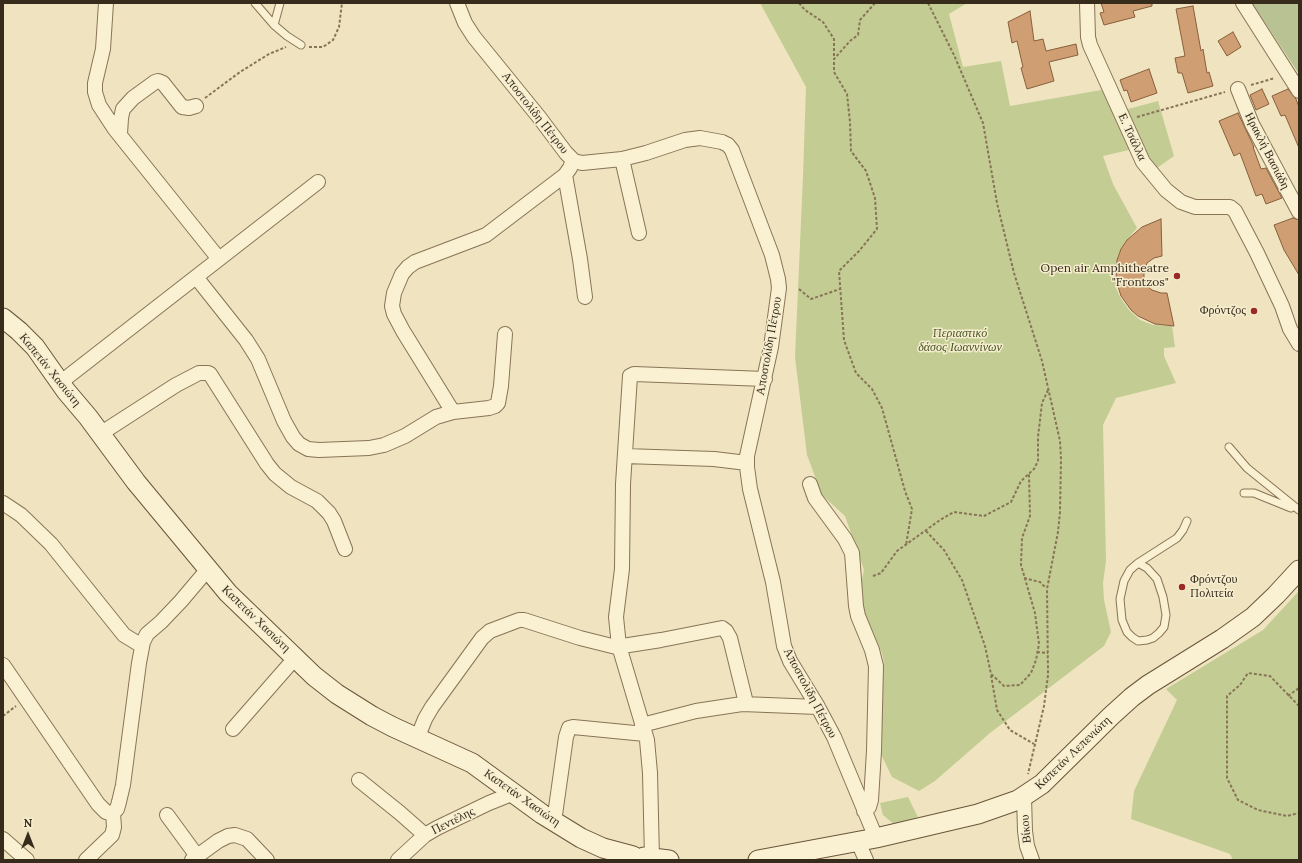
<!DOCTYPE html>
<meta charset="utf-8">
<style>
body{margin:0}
#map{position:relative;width:1302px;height:863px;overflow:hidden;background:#efe4bf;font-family:Lora,serif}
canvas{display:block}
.frame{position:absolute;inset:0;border:4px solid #372b1c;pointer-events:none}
.north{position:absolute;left:8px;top:815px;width:40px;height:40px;-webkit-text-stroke:3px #f6edcf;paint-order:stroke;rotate:0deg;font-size:11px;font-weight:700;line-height:16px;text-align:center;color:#372b1c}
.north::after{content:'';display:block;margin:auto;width:14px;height:18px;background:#372b1c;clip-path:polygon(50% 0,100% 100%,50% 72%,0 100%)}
</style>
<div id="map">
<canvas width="1302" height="863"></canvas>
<div class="frame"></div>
<div class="north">N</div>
</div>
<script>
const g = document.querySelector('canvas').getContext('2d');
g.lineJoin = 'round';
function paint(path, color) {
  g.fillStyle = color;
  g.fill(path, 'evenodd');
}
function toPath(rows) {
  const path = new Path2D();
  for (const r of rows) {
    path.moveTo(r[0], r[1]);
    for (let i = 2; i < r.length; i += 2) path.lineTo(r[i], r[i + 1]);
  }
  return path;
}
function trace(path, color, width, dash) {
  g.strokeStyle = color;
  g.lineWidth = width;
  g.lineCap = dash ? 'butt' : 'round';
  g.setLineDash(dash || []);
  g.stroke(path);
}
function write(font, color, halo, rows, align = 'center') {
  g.font = font + ' Lora,serif';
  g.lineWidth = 3;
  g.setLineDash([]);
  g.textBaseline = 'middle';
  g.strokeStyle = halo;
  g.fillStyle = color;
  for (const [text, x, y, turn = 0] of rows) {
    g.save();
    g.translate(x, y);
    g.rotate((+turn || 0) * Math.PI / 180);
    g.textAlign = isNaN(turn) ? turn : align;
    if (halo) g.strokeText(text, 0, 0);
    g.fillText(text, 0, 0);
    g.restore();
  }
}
const green = toPath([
 [760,3,967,3,949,14,963,67,1001,61,1010,106,1107,89,1117,112,1158,101,1174,156,1157,168,1142,147,1103,156,1113,184,1137,228,1125,242,1118,255,1115,267,1116,288,1120,297,1129,310,1140,320,1153,325,1172,326,1175,347,1164,348,1164,356,1176,383,1116,398,1103,425,1106,561,1103,583,1104,600,1111,632,1104,646,990,733,935,781,919,791,892,777,879,750,884,663,882,653,860,604,859,593,864,570,845,516,822,495,807,455,795,357,803,176,806,87],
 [1299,591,1299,860,1233,860,1230,854,1131,819,1134,791,1177,700,1166,689,1263,630],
 [908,797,918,817,895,825,883,815,880,803]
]);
const cemetery = toPath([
 [1252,3,1299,3,1299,74]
]);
const building = toPath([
 [1101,3,1152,3,1152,6,1133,11,1135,17,1104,25,1100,13,1104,12,1101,3],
 [1193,6,1201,51,1203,49,1207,73,1209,72,1213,86,1188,93,1182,73,1178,73,1175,58,1185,56,1176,9,1193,6],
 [1030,11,1034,41,1043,39,1046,51,1076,44,1078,55,1049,62,1054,81,1027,89,1021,68,1023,67,1017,41,1012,43,1008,22,1030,11],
 [1233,32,1241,47,1227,56,1218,41,1233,32],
 [1149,69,1157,93,1131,102,1127,90,1124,91,1120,80,1149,69],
 [1262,89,1269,104,1256,110,1250,95,1262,89],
 [1288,89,1296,99,1299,107,1299,148,1285,115,1281,116,1272,96,1288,89],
 [1238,113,1254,147,1253,147,1261,169,1266,168,1282,198,1266,204,1262,194,1256,196,1240,153,1234,156,1219,121,1238,113],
 [1293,218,1299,220,1299,275,1284,250,1274,225,1293,218],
 [1161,219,1162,256,1154,258,1147,263,1144,272,1144,278,1147,286,1152,290,1161,293,1167,293,1174,326,1155,324,1138,316,1131,310,1121,296,1116,280,1117,260,1121,249,1127,240,1142,227,1161,219]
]);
const path = toPath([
 [799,3,805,10,823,22,834,39,834,58],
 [875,3,860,20,858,35,850,41,834,59,834,72,847,94,850,122,851,151,866,171,875,198,877,229,859,251,839,271,844,340,856,373,872,389,882,408,905,491,912,509,906,545],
 [928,3,954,55,983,123,997,203,1014,273,1042,361,1060,441,1061,459,1060,512,1058,532,1047,589,1048,675,1044,706,1028,774],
 [309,47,323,47,333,40,339,27,342,3],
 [1251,85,1275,78],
 [205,98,240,72,269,54,286,47],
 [1137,117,1225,92],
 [799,289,811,299,840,289],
 [926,531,944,550,962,580,985,646,991,674,1004,686,1020,685,1031,673,1036,660,1039,644,1035,613,1021,565,1022,538,1030,516,1029,474],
 [873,576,881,573,897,551,940,520,954,512,984,516,1011,502,1021,481,1034,469,1038,461,1038,437,1042,403,1048,390],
 [1024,578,1040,582,1046,588],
 [1037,652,1048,653],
 [991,675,997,710,1010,730,1034,744],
 [1288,696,1299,688],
 [1299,706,1270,676,1248,673,1240,685,1227,696,1227,778,1238,800,1258,810,1287,816,1299,813],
 [3,716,16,706]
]);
const lane = toPath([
 [255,3,274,25,287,36,301,45],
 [274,25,280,3],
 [1229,447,1247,468,1299,510],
 [1244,493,1254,493,1291,508],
 [1138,563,1147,568,1157,579,1163,597,1166,615,1164,627,1159,633,1153,638,1147,640,1138,641,1132,637,1127,632,1122,620,1120,599,1124,581,1130,570,1138,563,1177,538,1183,530,1187,521]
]);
const street = toPath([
 [106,3,103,49,95,83,95,92,99,105,114,128,219,259],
 [457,3,465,23,474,37,539,117,566,153,574,161,582,163,622,159,646,153,685,140,700,138,722,142,728,145,732,150,772,255,778,279,779,288,771,347,747,456,747,467,750,489,773,582,784,646,790,661,818,707,834,737,876,838],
 [1087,3,1088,37,1090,45,1143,162,1166,190,1181,202,1195,207,1230,207,1235,211,1257,253,1282,306,1290,329,1299,344],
 [1243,3,1299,91],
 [1238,89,1252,124,1299,212],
 [120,134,121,118,123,109,133,98,155,82,158,81,163,83,182,107,189,108,196,106],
 [622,159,639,233],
 [565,175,580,259,585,297],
 [196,277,246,340,258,359,284,421,293,437,299,444,308,449,319,450,369,448,384,445,405,436,436,417,453,412,403,331,394,314,392,306,394,293,402,274,408,267,415,262,486,235,565,175,570,168,573,160],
 [61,382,318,182],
 [453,412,489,408,495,406,498,403,501,386,505,334],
 [100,434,176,385,199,373,208,373,210,374,267,464,275,474,291,487,317,501,329,513,334,521,345,549],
 [625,456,714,459,747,463],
 [810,484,815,498,845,539,852,553,856,606,858,616,872,650,876,666,874,751,871,800,869,807,864,811],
 [3,503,21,515,51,544,124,635,142,646],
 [3,665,98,804,106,812,113,813,117,809,119,802,123,785,139,663,143,642,147,634,161,622,181,601,208,569],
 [642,725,696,711,742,704,818,707],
 [233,729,296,657],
 [417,739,425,719,432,707,482,638,490,631,519,620,524,620,580,638,616,647,661,640,722,628,726,631,730,638,746,703],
 [359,780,400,813,425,835],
 [1024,797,1025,831,1027,846,1032,860],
 [167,815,197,856],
 [554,822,566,737,569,728,573,727,645,734],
 [3,839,27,860],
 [858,842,866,860],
 [652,858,650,773,647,740,619,646,616,617,622,569,623,484,630,376,634,374,765,379],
 [86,860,112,835,114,827,113,813],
 [192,860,218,841,228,836,235,835,247,839,267,860],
 [398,860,425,835,437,828,489,803,514,793]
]);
const secondary = toPath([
 [3,318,19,331,35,347,66,391,88,417,136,482,228,593,314,676,337,694,372,716,393,727,472,763,542,814,581,838,603,848,633,856],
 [644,857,669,860],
 [758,860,876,838,978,814,1018,800,1042,784,1111,716,1132,697,1148,685,1222,639,1253,617,1276,595,1299,570]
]);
const markers = [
 [1177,276,4,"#9a2a25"],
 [1254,311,4,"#9a2a25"],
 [1182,587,4,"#9a2a25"]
];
const streetNames = [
 ["Αποστολίδη Πέτρου",535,113,52],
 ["Ε. Τσάλλα",1132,137,65],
 ["Ηρακλή Βασιάδη",1267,151,63],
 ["Αποστολίδη Πέτρου",769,346,-80],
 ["Καπετάν Χασιώτη",50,370,51],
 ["Καπετάν Χασιώτη",256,619,44],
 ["Αποστολίδη Πέτρου",810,693,62],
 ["Καπετάν Λεπενιώτη",1073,753,-44],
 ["Καπετάν Χασιώτη",522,798,35],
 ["Πεντέλης",453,821,-27],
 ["Βίκου",1026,829,-95]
];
const poiNames = [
 ["Open air Amphitheatre",1169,269],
 ["\"Frontzos\"",1169,283],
 ["Φρόντζος",1246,311],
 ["Φρόντζου",1190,580,"left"],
 ["Πολιτεία",1190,594,"left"]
];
const parkNames = [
 ["Περιαστικό",960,334],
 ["δάσος Ιωαννίνων",960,348]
];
paint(green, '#c3cd93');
paint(cemetery, '#b9c292');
paint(building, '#cf9f73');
trace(building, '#885e3c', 1);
trace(lane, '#887457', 9);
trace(street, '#887457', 16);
trace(secondary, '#6a553a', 21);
trace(path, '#887457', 2, [3, 2]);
trace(lane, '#faf0d2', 7);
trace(street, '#faf0d2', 14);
trace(secondary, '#faf0d2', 19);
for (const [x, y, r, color] of markers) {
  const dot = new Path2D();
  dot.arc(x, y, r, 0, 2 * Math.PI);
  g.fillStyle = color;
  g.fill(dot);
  trace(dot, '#f6edcf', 1.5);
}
write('12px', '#372b1c', '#f6edcf', streetNames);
write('12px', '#372b1c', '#f6edcf', poiNames, 'right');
write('italic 12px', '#455522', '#f6edcf', parkNames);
</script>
